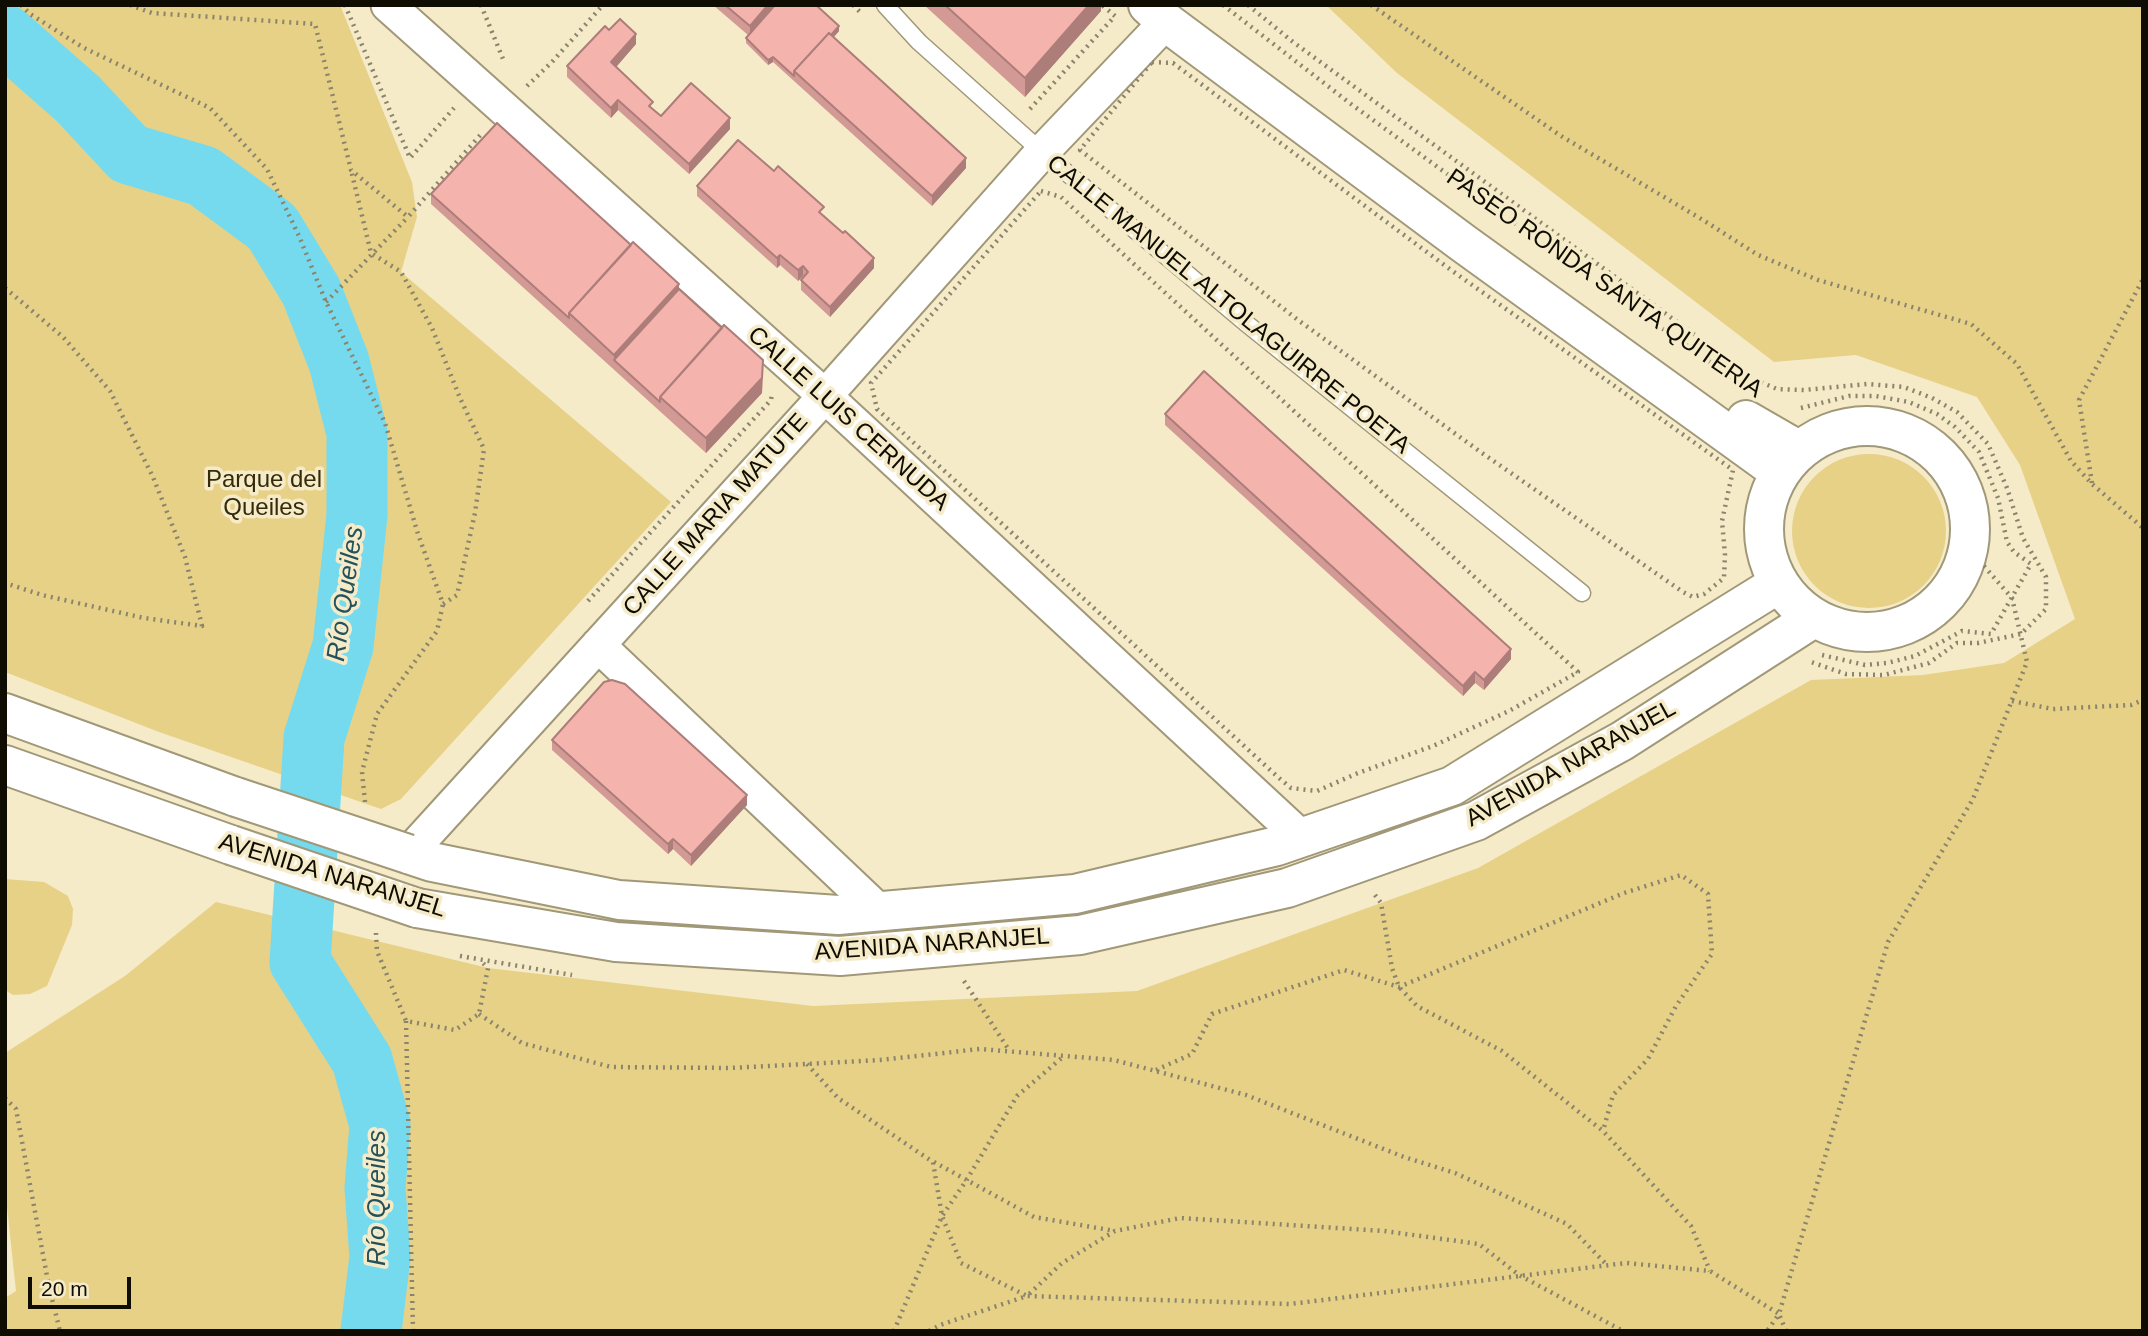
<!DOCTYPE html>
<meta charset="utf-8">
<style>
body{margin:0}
#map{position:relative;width:2148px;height:1336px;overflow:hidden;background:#f5ebc9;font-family:Helvetica,sans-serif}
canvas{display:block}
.frame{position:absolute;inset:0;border:7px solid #0f0c02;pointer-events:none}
.scale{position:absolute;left:28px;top:1277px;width:103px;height:32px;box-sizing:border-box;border:4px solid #0f0c02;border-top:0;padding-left:9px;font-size:21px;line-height:24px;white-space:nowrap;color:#0f0c02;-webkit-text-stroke:5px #f5ebc9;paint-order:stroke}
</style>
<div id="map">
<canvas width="2148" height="1336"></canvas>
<div class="frame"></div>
<div class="scale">20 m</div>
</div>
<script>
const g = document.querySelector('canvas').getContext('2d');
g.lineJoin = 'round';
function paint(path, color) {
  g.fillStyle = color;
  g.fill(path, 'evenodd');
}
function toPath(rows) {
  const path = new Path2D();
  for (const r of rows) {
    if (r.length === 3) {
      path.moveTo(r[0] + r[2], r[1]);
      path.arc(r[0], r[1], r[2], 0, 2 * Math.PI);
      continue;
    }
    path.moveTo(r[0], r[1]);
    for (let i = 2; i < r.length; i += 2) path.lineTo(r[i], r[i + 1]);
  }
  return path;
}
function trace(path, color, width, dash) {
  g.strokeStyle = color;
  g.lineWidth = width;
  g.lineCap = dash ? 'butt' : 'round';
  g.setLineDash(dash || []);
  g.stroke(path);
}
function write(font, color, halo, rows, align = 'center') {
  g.font = font + ' Helvetica,sans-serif';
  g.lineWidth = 7;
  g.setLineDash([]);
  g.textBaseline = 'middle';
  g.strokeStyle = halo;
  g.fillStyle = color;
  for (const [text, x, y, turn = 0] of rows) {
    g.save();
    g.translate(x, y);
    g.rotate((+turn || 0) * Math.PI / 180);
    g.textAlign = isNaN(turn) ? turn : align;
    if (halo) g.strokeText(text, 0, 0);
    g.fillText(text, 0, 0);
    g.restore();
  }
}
const green = toPath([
 [5,5,340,5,412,182,417,217,401,272,671,502,401,799,381,809,159,732,5,672],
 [1326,5,2143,5,2143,1331,5,1331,5,1298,16,1291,5,1188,5,1053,125,976,216,902,488,968,813,1006,1137,991,1478,868,1811,680,1923,675,2004,663,2075,619,2020,465,1977,397,1856,355,1774,362,1397,73],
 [1869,531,77],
 [5,879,44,882,68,896,73,909,72,925,47,986,30,994,13,995,5,990]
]);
const river = toPath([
 [5,35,78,99,129,154,203,176,272,227,311,291,339,362,357,433,357,515,343,646,314,738,300,962,362,1060,380,1125,375,1188,380,1257,371,1331]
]);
const path = toPath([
 [21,5,30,14,84,48,210,108,267,169,299,236,326,302,385,423,418,534,443,604,457,595,475,513,484,449,460,398,432,328,401,272,371,253,351,170],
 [130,5,152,13,315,24,351,170,408,217,483,132],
 [345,5,410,158,454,108],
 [481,5,503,59],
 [853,5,862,14],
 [1223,5,1351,104,1593,280,1742,384],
 [1248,5,1293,42,1758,381,1777,389,1804,390,1867,384,1904,387,1932,398,1957,412,1988,444,2007,488,2023,538,2046,577,2046,609,2021,634,1978,643,1957,643,1929,663,1884,675,1846,674,1811,662],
 [1371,5,1561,136,1703,220,1758,255,1818,280,1971,324,2017,364,2071,461,2092,484,2143,528],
 [1152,62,1173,63,1451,270,1733,470,1722,521,1725,555,1724,578,1704,594,1693,597,1683,592,1482,453,1298,320,1080,150,1152,62],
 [527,86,552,62,603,5],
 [1030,109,1115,16,1102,5],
 [1041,191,1061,197,1578,672,1509,711,1433,746,1358,773,1317,791,1291,788,1279,778,877,409,871,383,1041,191],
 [5,288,63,337,110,391,153,477,185,557,202,626,144,618,42,595,5,583],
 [326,302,408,217],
 [1801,408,1849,396,1876,396,1909,402,1937,414,1955,427,1979,452,1998,498,2007,542,2014,552,2031,564,1991,634,1962,631,1915,656,1887,663,1865,665,1822,655],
 [2092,483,2079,400,2143,279],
 [588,601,771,400,772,393],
 [2012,701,2053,709,2131,705,2143,700],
 [365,802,362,772,377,714,437,631,443,604],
 [1375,895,1381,903,1392,968,1399,987,1417,1006,1502,1051,1603,1131,1691,1226,1710,1271],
 [376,933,377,951,406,1021,455,1030,479,1014,488,968,481,961],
 [460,956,572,975],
 [964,981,1009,1050],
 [479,1014,522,1043,611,1067,730,1068,807,1064,880,1060,980,1049,1114,1060,1246,1095,1404,1157,1455,1173,1567,1224,1607,1265],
 [406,1021,413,1331],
 [807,1064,838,1098,933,1162,942,1216,961,1263,1027,1296,1062,1263,1115,1231,1180,1218,1384,1231,1479,1244,1519,1275,1623,1331],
 [1156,1070,1192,1054,1212,1014,1344,970,1399,987,1624,893,1681,875,1708,894,1712,954,1676,1006,1648,1059,1613,1095,1603,1131],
 [5,1098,16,1109,49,1287,60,1331],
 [934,1162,1034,1217,1115,1231],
 [894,1331,942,1216,966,1181,1017,1096,1064,1056],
 [929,1331,940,1325,1027,1296,1290,1304,1626,1263,1710,1271,1779,1314,1767,1331],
 [1786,1331,1779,1314,1888,942,1973,799,2027,662,2012,598,1969,549]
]);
const service = toPath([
 [885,5,919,42,1042,152,1247,324,1582,593]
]);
const minor = toPath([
 [388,5,825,396,1302,838],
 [598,645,880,912],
 [408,854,825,396,1042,152,1166,22]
]);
const tertiary = toPath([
 [1148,5,1166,22,1463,243,1780,472],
 [1746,420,1798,450],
 [1867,529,103],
 [5,713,236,797],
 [5,765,231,845],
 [408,854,432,862,619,900,838,915,1075,894,1277,846,1452,786,1778,584],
 [417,908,616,942,840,956,1080,935,1287,888,1476,821,1622,741,1812,619]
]);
const tertiaryBridge = toPath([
 [236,797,408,854],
 [231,845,417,908]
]);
const wall = toPath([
 [713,5,816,5,839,31,834,37,966,168,932,206,773,62,768,65,746,43,746,38,748,35],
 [924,5,1101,5,1101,11,1025,97],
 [609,30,636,44,616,67,653,109,661,116,730,129,689,174,618,110,611,118,567,77,567,66],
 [697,186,824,215,874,268,830,317,801,290,801,280,804,277,803,276,798,281,780,265,777,268,697,196],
 [431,194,679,289,763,375,762,393,706,453,431,204],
 [1165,414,1511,659,1484,690,1475,683,1463,696,1165,425],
 [552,740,747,805,691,866,673,849,668,854,552,750]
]);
const shadedWall = toPath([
 [768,5,776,5,750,37,750,26],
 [1089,5,1101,5,1101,11,1025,97,1025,78],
 [839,26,839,31,799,76,797,73],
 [636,34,636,44,611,73,611,62],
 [773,57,773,62,768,65,768,60],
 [618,100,618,110,611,118,611,108],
 [730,118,730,129,689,174,689,164],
 [966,158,966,168,932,206,932,196],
 [780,255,780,265,777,268,777,258],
 [874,258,874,268,830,317,830,307],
 [803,266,803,276,798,281,798,270],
 [679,284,679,299,614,360,614,355],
 [763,360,762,393,706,453,706,438],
 [1511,649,1511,659,1484,690,1484,680],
 [1475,672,1475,683,1463,696,1463,686],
 [747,795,747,805,691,866,691,855],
 [673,839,673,849,668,854,668,844]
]);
const building = toPath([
 [725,5,768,5,750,26,725,5],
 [775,5,816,5,839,26,831,35,829,33,794,71,794,76,773,57,768,60,746,38,775,5],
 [945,5,1089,5,1025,78,945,5],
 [620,19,636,34,611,62,653,102,649,106,661,116,691,83,730,118,689,164,618,100,611,108,567,66,605,26,609,30,620,19],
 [829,33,966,158,932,196,794,71,829,33],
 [497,123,631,245,569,313,569,318,431,194,497,123],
 [738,140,774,171,778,166,824,207,819,212,843,233,845,231,874,258,830,307,801,280,808,272,803,266,798,270,780,255,777,258,697,186,738,140],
 [633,242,679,284,614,355,569,313,633,242],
 [679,289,722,328,660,397,660,402,614,360,679,289],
 [724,325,763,360,762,378,706,438,660,397,724,325],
 [1204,371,1511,649,1484,680,1475,672,1463,686,1165,414,1204,371],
 [612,680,625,684,747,795,691,855,673,839,668,844,552,740,604,682,612,680]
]);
const streetNames = [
 ["PASEO RONDA SANTA QUITERIA",1604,284,35],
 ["CALLE MANUEL ALTOLAGUIRRE POETA",1228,305,39],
 ["CALLE LUIS CERNUDA",848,419,42],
 ["CALLE MARIA MATUTE",716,515,-48],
 ["AVENIDA NARANJEL",1571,764,-29],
 ["AVENIDA NARANJEL",332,876,17],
 ["AVENIDA NARANJEL",932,945,-4]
];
const parkNames = [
 ["Parque del",264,480],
 ["Queiles",264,508]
];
const waterNames = [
 ["Río Queiles",346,594,-82],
 ["Río Queiles",378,1198,-90]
];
paint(green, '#e7d187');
trace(river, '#75daee', 61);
trace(service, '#a19878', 19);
trace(minor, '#a19878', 37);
trace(tertiary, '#a19878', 42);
trace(path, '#8b846d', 4.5, [2, 5]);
trace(service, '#fff', 16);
trace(minor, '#fff', 33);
trace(tertiary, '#fff', 38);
trace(tertiaryBridge, '#a19878', 42, []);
trace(tertiaryBridge, '#fff', 38);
paint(wall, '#d39a95');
paint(shadedWall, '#ac7d79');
paint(building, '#f5b3ad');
trace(building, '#ac7d79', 2);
write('24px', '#0f0c02', '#f5ebc9', streetNames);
write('24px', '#342b09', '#f5ebc9', parkNames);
write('italic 26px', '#24515a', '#f5ebc9', waterNames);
</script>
